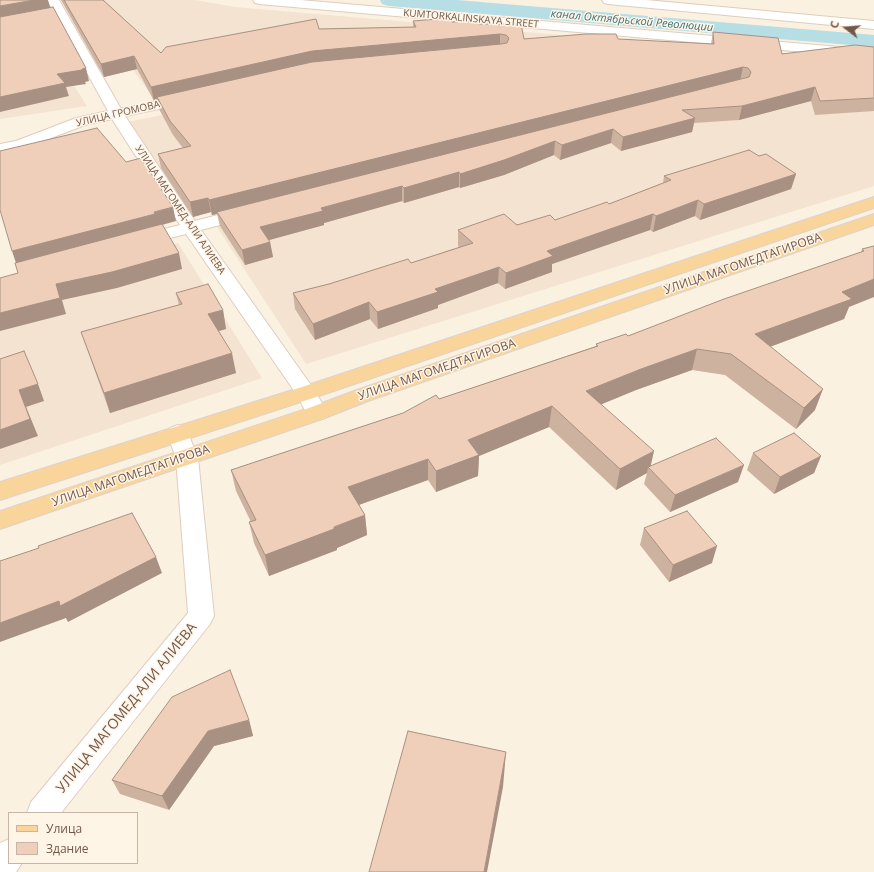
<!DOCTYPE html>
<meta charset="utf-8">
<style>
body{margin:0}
#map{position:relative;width:874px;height:872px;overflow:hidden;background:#fbf1e1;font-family:"Open Sans",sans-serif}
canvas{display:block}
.legend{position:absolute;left:8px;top:812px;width:130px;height:52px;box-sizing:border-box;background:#fff5e7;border:1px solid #c7b6a8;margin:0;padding:5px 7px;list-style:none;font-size:12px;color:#725749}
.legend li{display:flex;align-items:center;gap:8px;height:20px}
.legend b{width:20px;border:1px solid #c7b6a8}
.north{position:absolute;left:826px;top:8px;width:40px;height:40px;-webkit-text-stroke:3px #fff5e7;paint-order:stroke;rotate:286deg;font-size:11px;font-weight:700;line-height:16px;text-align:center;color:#725749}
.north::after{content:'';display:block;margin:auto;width:14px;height:18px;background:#725749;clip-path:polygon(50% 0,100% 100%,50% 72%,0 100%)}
</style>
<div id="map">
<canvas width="874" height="872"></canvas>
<ul class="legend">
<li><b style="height:5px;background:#f9d59b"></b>Улица</li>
<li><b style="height:11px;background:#f0cfba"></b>Здание</li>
</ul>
<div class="north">С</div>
</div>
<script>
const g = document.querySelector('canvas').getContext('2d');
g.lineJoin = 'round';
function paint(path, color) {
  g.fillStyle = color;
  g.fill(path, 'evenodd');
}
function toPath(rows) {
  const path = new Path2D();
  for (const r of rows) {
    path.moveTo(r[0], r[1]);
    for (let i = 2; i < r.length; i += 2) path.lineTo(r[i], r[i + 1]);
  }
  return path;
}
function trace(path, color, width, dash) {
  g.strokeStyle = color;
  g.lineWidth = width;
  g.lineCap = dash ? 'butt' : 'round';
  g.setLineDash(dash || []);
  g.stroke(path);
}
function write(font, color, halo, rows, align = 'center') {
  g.font = font + ' "Open Sans",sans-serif';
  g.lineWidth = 3;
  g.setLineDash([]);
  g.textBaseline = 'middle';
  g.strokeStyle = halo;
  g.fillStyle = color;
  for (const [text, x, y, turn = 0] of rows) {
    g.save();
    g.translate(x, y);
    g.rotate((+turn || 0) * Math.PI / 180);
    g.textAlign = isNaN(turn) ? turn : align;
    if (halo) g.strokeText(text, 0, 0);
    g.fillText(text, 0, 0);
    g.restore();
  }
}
const residential = toPath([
 [83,0,195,0,235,7,874,62,874,186,306,364,215,224,761,99,193,215,127,122,320,84,308,58,149,92],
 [38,29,87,106,0,119,0,36],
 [178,243,262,378,0,465,0,294]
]);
const canal = toPath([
 [380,0,457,0,874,35,874,47,389,6,382,4,380,0]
]);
const minor = toPath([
 [47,0,59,0,121,109,188,95,193,96,195,99,193,102,188,103,125,116,195,221,248,207,254,208,256,212,254,216,201,230,313,388,328,413,325,418,317,420,309,418,297,395,186,234,138,246,132,245,129,241,132,237,180,225,112,119,85,125,25,148,0,154,0,144,16,141,76,118,108,111,47,0],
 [253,0,300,0,874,50,874,58,259,4,255,3,253,0],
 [602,0,646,0,874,21,874,29,608,4,604,3,602,0],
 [178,425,186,428,198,458,214,616,210,624,61,813,27,813,31,802,188,613,176,458,167,433,170,428,178,425],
 [9,839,9,863,22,863,16,872,0,872,0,843,9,839]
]);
const major = toPath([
 [874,197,874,208,313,398,0,500,0,482,299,388,874,197],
 [874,214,874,225,368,401,325,418,0,529,0,511,309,408,354,391,874,214]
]);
const wall = toPath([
 [61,0,103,0,161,53,319,29,413,27,413,21,452,22,479,24,524,39,618,39,711,44,713,32,782,54,874,47,874,111,815,115,811,101,739,120,694,123,692,132,621,151,611,143,560,160,554,155,504,175,460,188,459,187,404,203,402,201,324,223,324,225,269,240,270,242,273,257,245,265,220,226,217,214,212,215,211,212,193,217,161,168,158,154,183,148,173,135,160,111,157,100,154,101,137,69,104,77],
 [759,156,796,174,791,189,700,220,695,216,653,232,650,230,552,264,552,272,505,289,498,283,438,305,438,308,378,329,370,319,315,340,295,309,293,293,411,263,459,247,458,246,458,230,517,225,555,220,609,204,663,183,664,176],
 [874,246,844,319,770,347,815,410,796,429,725,375,692,370,636,390,601,404,651,466,738,482,670,512,644,484,647,473,616,490,549,427,479,456,478,476,436,492,428,480,359,505,365,515,367,535,337,548,337,550,269,576,254,543,249,522,251,522,236,491,231,470,403,413,439,399,596,346,596,344,628,336,861,252,862,249],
 [176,293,223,310,226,329,218,331,236,373,110,413,81,332,179,305],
 [753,453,821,456,814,473,774,494,747,470],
 [644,528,712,563,669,582,640,545],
 [249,720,253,736,214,746,169,810,120,794,112,780]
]);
const shadedWall = toPath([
 [34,0,48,0,51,10,0,19,0,6],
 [479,20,479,33,500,34,500,47,157,97,157,100,154,101,151,87,312,51,479,24],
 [134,56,137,69,104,77,101,64],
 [743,67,740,81,217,212,217,214,212,215,209,200],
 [86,68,89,81,85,82,86,84,66,87,69,96,0,112,0,97,57,74],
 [815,87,811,101,739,120,742,106],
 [695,118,692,132,621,151,623,137],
 [613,129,611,143,560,160,562,145],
 [555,141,554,155,504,175,460,188,460,174],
 [459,172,459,187,404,203,404,188],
 [796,174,791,189,700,220,704,204],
 [402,186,402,201,324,223,324,225,262,242,260,227,321,208],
 [208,198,211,212,193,217,190,202],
 [698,200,695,216,653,232,656,216],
 [173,207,176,221,17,266,12,251],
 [653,214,650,230,552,264,552,272,505,289,506,273,547,251],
 [270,242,273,257,245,265,242,250],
 [179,253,182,269,117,288,62,300,66,314,0,331,0,313,56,284],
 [499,267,498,283,438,305,438,308,378,329,377,312,435,289],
 [874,279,874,297,849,307,844,319,748,355,755,334,842,292],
 [369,302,370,319,315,340,313,324],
 [223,310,226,329,212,333,208,314],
 [697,349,692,370,636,390,583,412,586,391,641,369],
 [232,353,236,373,110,413,104,393],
 [38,384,44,401,26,407,38,436,0,449,0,430,19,390],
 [823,389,815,410,796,429,804,408],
 [552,406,549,427,479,456,478,476,436,492,436,471,468,440],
 [654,451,650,469,648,467,647,473,616,490,620,469],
 [821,456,814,473,774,494,780,477],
 [428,459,428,480,350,508,348,487],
 [744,465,738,482,670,512,675,495],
 [365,515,367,535,337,548,337,550,269,576,265,555],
 [717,546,712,563,669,582,673,565],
 [156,557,162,573,68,622,66,618,0,642,0,623],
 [249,720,253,736,214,746,169,810,162,796,208,731],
 [506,752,503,787,487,872,484,872]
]);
const building = toPath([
 [0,0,34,0,0,6,0,0],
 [64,0,103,0,161,53,166,47,316,19,319,29,416,27,413,21,450,18,452,22,479,20,479,24,521,24,524,39,586,34,616,34,618,39,714,44,713,32,778,38,782,54,855,45,874,47,874,98,820,101,815,87,742,106,682,110,695,118,623,137,613,129,562,145,555,141,504,160,460,174,459,172,404,188,402,186,321,208,323,211,260,227,270,242,242,250,217,212,749,77,751,72,748,68,743,67,209,200,208,198,190,202,158,154,191,146,170,121,157,97,312,62,501,44,507,43,509,38,506,35,500,34,312,51,151,87,134,56,101,64,64,0],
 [53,7,86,68,82,69,82,70,57,74,65,83,0,97,0,17,53,7],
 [97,128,126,162,141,158,173,207,154,212,155,214,12,251,0,210,0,151,97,128],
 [749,150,759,156,766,154,796,174,704,204,698,200,656,216,653,214,547,251,553,256,506,273,499,267,435,289,438,292,377,312,369,302,313,324,293,293,329,284,408,259,411,263,473,243,458,230,504,214,517,225,550,215,555,220,607,202,609,204,671,180,664,176,749,150],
 [162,224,179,253,112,272,56,284,60,298,0,313,0,278,18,273,15,263,162,224],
 [874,246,874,279,842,292,852,299,755,334,823,389,804,408,731,354,697,349,641,369,586,391,654,451,620,469,552,406,468,440,479,455,436,471,428,459,348,487,365,515,334,527,334,529,265,555,249,522,256,520,231,470,403,413,436,395,439,399,598,346,596,344,626,334,628,336,724,299,864,251,862,249,874,246],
 [208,284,223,310,208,314,232,353,104,393,81,332,182,304,176,293,208,284],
 [24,351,38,384,19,390,30,419,0,430,0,359,24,351],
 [794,433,821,456,780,477,753,453,794,433],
 [716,438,744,465,675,495,648,467,716,438],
 [687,511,717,546,673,565,644,528,687,511],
 [132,513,156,557,60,606,59,601,0,623,0,561,39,548,38,546,132,513],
 [230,670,249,720,208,731,162,796,112,780,172,697,230,670],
 [408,731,506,752,484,872,369,872,408,731]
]);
const farStreetnames = [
 ["KUMTORKALINSKAYA STREET",471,19,5],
 ["УЛИЦА ГРОМОВА",118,114,-13],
 ["УЛИЦА МАГОМЕД-АЛИ АЛИЕВА",180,210,56]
];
const farWaternames = [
 ["канал Октябрьской Революции",632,21,5]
];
const streetNames = [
 ["УЛИЦА МАГОМЕДТАГИРОВА",743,264,-19],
 ["УЛИЦА МАГОМЕДТАГИРОВА",437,370,-19],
 ["УЛИЦА МАГОМЕДТАГИРОВА",131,476,-19]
];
const nearStreetnames = [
 ["УЛИЦА МАГОМЕД-АЛИ АЛИЕВА",127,708,-51]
];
paint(residential, '#f3e3d0');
paint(canal, '#b7dee4');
trace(minor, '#dfcdbe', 2);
trace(major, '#dad3d0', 2);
paint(minor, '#fff');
paint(major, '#f9d59b');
paint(wall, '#ceb2a0');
paint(shadedWall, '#a89182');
paint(building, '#f0cfba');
trace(building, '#a89182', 1);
write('10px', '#725749', '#fff5e7', farStreetnames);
write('italic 11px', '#40757e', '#fff5e7', farWaternames);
write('12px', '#725749', '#fff5e7', streetNames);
write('14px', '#725749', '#fff5e7', nearStreetnames);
</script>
